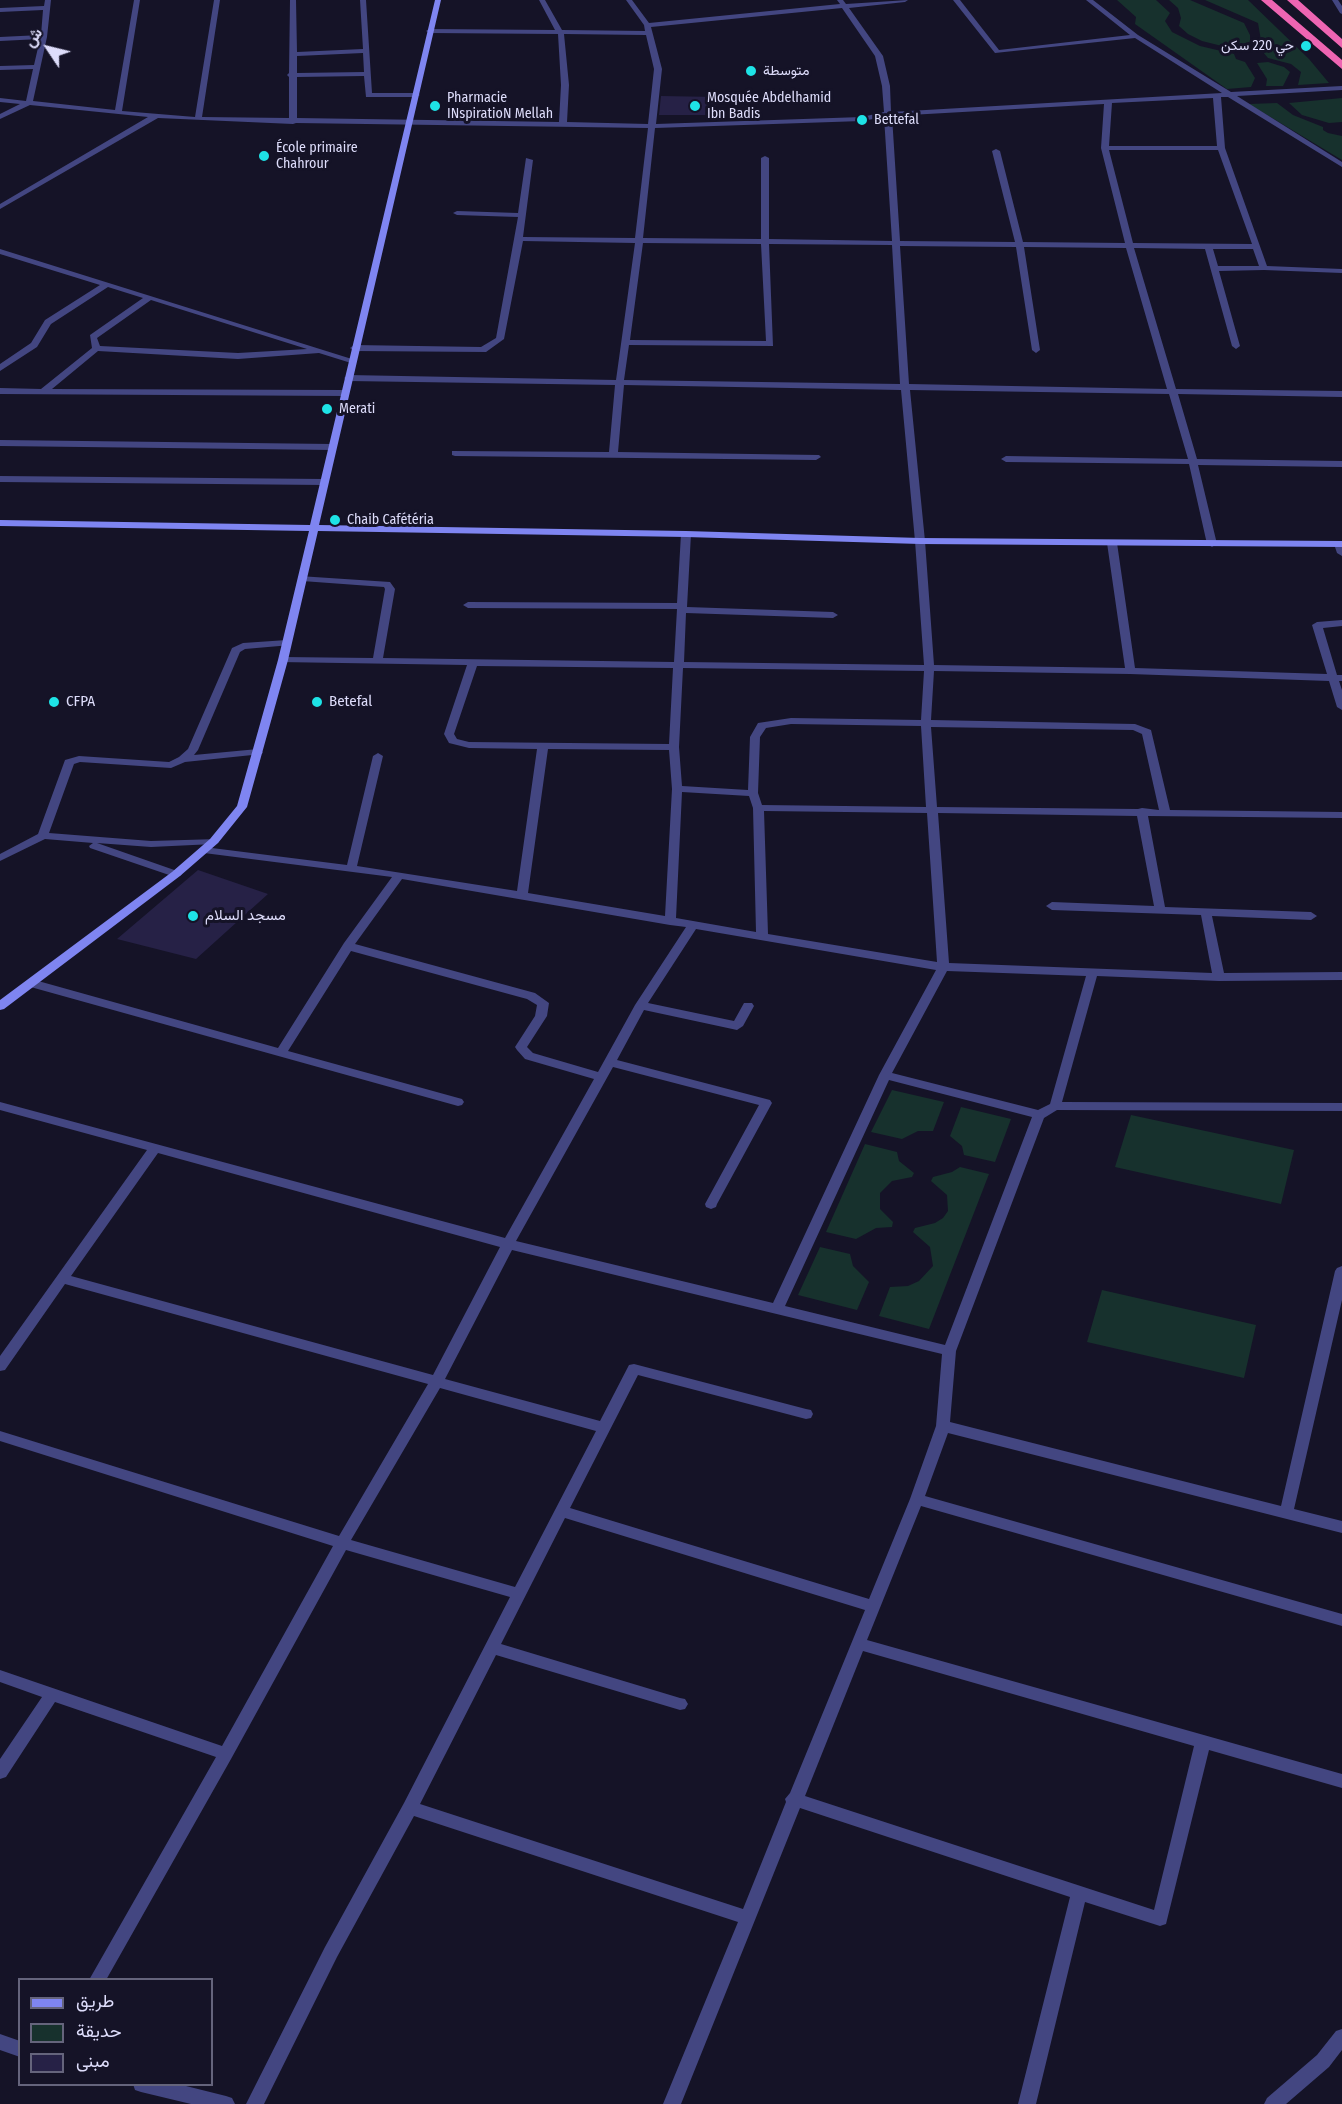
<!DOCTYPE html>
<meta charset="utf-8">
<style>
body{margin:0}
#map{position:relative;width:1342px;height:2104px;overflow:hidden;background:#151327;font-family:"Fira Sans Condensed",Vazirmatn,sans-serif}
canvas{display:block}
.legend{position:absolute;left:18px;top:1978px;width:195px;height:108px;box-sizing:border-box;background:#151327;border:2px solid #65647c;margin:0;padding:8px 10px;list-style:none;font-size:18px;color:#deddfb}
.legend li{display:flex;align-items:center;gap:12px;height:30px}
.legend b{width:30px;border:2px solid #65647c}
.north{position:absolute;left:18px;top:18px;width:60px;height:60px;-webkit-text-stroke:4px #151327;paint-order:stroke;rotate:305deg;font-size:16px;font-weight:700;line-height:24px;text-align:center;color:#deddfb}
.north::after{content:'';display:block;margin:auto;width:21px;height:27px;background:#deddfb;clip-path:polygon(50% 0,100% 100%,50% 72%,0 100%)}
</style>
<div id="map">
<canvas width="1342" height="2104"></canvas>
<ul class="legend">
<li><b style="height:8px;background:#7f85f1"></b>طريق</li>
<li><b style="height:16px;background:#17312d"></b>حديقة</li>
<li><b style="height:16px;background:#262146"></b>مبنى</li>
</ul>
<div class="north">ش</div>
</div>
<script>
const g = document.querySelector('canvas').getContext('2d');
g.lineJoin = 'round';
function paint(path, color) {
  g.fillStyle = color;
  g.fill(path, 'evenodd');
}
function toPath(rows) {
  const path = new Path2D();
  for (const r of rows) {
    path.moveTo(r[0], r[1]);
    for (let i = 2; i < r.length; i += 2) path.lineTo(r[i], r[i + 1]);
  }
  return path;
}
function trace(path, color, width, dash) {
  g.strokeStyle = color;
  g.lineWidth = width;
  g.lineCap = dash ? 'butt' : 'round';
  g.setLineDash(dash || []);
  g.stroke(path);
}
function write(font, color, halo, rows, align = 'center') {
  g.font = font + ' "Fira Sans Condensed",Vazirmatn,sans-serif';
  g.lineWidth = 6;
  g.setLineDash([]);
  g.textBaseline = 'middle';
  g.strokeStyle = halo;
  g.fillStyle = color;
  for (const [text, x, y, turn = 0] of rows) {
    g.save();
    g.translate(x, y);
    g.rotate((+turn || 0) * Math.PI / 180);
    g.textAlign = isNaN(turn) ? turn : align;
    if (halo) g.strokeText(text, 0, 0);
    g.fillText(text, 0, 0);
    g.restore();
  }
}
const green = toPath([
 [1117,0,1156,0,1170,13,1165,21,1172,32,1200,46,1234,54,1236,59,1245,62,1255,78,1251,87,1227,89,1135,24,1136,17],
 [1169,0,1190,0,1244,23,1250,35,1250,50,1242,51,1202,41,1188,34,1179,26,1181,18,1178,8],
 [1205,0,1248,0,1309,59,1329,83,1298,85,1301,72,1291,64,1268,58,1263,52,1258,23],
 [1268,62,1284,67,1290,72,1283,86,1266,86,1267,79,1257,63],
 [1342,98,1342,122,1329,123,1302,115,1289,103],
 [1277,103,1293,115,1323,127,1323,130,1328,133,1342,136,1342,160,1249,104],
 [892,1090,944,1102,933,1131,918,1131,902,1139,871,1132],
 [961,1107,1011,1119,995,1162,964,1155,962,1146,950,1136],
 [1131,1115,1294,1150,1281,1204,1115,1167],
 [865,1144,897,1152,899,1161,914,1173,912,1177,892,1181,880,1193,880,1209,893,1222,892,1227,876,1228,856,1239,826,1232],
 [960,1167,989,1174,929,1329,879,1316,890,1287,908,1286,919,1281,933,1266,930,1247,913,1232,915,1228,935,1223,943,1218,948,1211,947,1195,931,1181,933,1177,952,1172],
 [820,1247,850,1254,853,1266,869,1282,857,1310,798,1295],
 [1102,1290,1256,1325,1244,1378,1087,1342]
]);
const building = toPath([
 [661,96,717,97,715,115,659,115],
 [198,870,268,894,196,959,117,939]
]);
const street = toPath([
 [45,0,51,0,47,37,33,101,115,110,134,0,140,0,122,111,195,117,214,0,220,0,202,117,289,118,289,77,287,75,289,73,290,0,296,0,297,52,363,49,360,0,366,0,372,93,416,93,420,95,416,97,366,97,364,76,297,77,297,118,559,122,561,85,558,34,429,33,426,31,429,29,555,30,539,0,545,0,562,30,645,31,644,25,626,0,632,0,649,23,840,4,837,0,843,0,846,4,908,0,905,2,849,8,883,56,890,86,891,112,1222,93,1135,38,995,53,953,0,960,0,999,50,1130,35,1086,0,1093,0,1138,35,1231,92,1342,86,1342,90,1237,96,1342,162,1342,167,1228,97,1221,97,1225,148,1267,266,1342,269,1342,273,1264,270,1219,271,1240,346,1236,349,1232,346,1205,249,1134,248,1176,389,1342,391,1342,397,1178,394,1197,459,1342,461,1342,467,1198,465,1217,544,1212,547,1207,544,1189,464,1006,462,1001,459,1006,456,1188,459,1169,394,910,390,925,541,934,665,1125,668,1107,543,1112,540,1117,543,1135,668,1327,674,1312,625,1317,622,1342,620,1342,626,1323,628,1337,675,1342,675,1342,681,1339,681,1342,690,1342,710,1337,707,1329,681,1130,674,934,671,931,720,1135,724,1151,730,1170,810,1342,812,1342,818,1148,816,1165,907,1311,912,1317,916,1311,920,1212,916,1224,973,1342,972,1342,980,1219,981,1097,976,1062,1102,1342,1103,1342,1111,1057,1110,1044,1118,956,1351,950,1422,1281,1506,1335,1271,1337,1268,1342,1266,1342,1300,1294,1509,1342,1521,1342,1533,948,1433,925,1496,1342,1614,1342,1626,921,1506,867,1640,1342,1774,1342,1788,1209,1750,1166,1924,1160,1926,1085,1902,1036,2104,1018,2104,1070,1897,800,1808,681,2104,663,2104,738,1922,414,1816,337,1957,264,2104,246,2104,325,1947,404,1803,510,1597,346,1550,231,1759,106,1980,89,1980,216,1757,55,1702,6,1777,0,1779,0,1759,42,1697,0,1682,0,1670,222,1746,333,1546,0,1441,0,1431,339,1536,428,1384,65,1284,5,1370,0,1371,0,1356,147,1150,0,1110,0,1102,505,1238,594,1079,525,1059,517,1050,515,1047,535,1016,537,1005,527,999,351,951,288,1051,462,1099,464,1102,462,1105,458,1106,27,986,25,983,31,979,278,1048,344,943,392,877,204,853,199,850,204,847,347,865,373,756,378,753,383,756,357,866,517,891,537,749,469,748,449,743,444,734,467,665,279,662,278,660,283,657,373,658,385,589,384,587,302,581,299,580,299,576,390,582,395,589,383,658,674,662,677,609,468,608,463,605,468,602,677,603,681,534,686,531,691,534,687,607,833,612,838,615,833,618,686,613,684,662,924,665,915,541,901,390,624,385,618,452,819,455,821,457,816,460,455,456,452,455,452,451,609,452,615,385,348,381,344,378,348,375,616,380,635,243,523,241,504,339,486,352,354,351,350,348,354,345,481,347,496,338,518,217,457,215,453,213,457,211,518,213,526,158,533,160,523,237,635,238,648,128,296,123,293,124,158,118,0,209,0,204,148,117,30,105,0,119,0,114,20,104,0,102,0,98,26,101,33,69,0,70,0,66,34,65,40,39,0,41,0,37,41,35,43,10,0,12,0,8,44,6,45,0],
 [842,8,875,56,882,86,884,112,862,117,656,124,662,69,651,27,842,8],
 [564,34,646,35,654,69,648,124,567,122,569,85,564,34],
 [363,53,364,72,297,73,297,56,363,53],
 [1213,98,1217,146,1109,146,1112,103,1213,98],
 [1104,104,1101,148,1125,243,1023,242,1000,151,996,149,992,151,1015,242,900,241,892,116,1104,104],
 [884,117,892,241,769,239,769,158,765,156,761,158,761,239,643,238,655,128,862,121,884,117],
 [1109,150,1218,150,1252,244,1133,243,1109,150],
 [643,243,761,244,766,341,630,340,643,243],
 [769,244,892,245,900,384,624,380,629,345,773,346,769,244],
 [900,246,1016,247,1032,350,1036,353,1040,350,1024,247,1126,248,1167,389,909,384,900,246],
 [1213,249,1253,249,1259,266,1218,266,1213,249],
 [477,666,673,668,669,744,469,742,457,739,454,734,477,666],
 [683,668,924,671,921,720,791,718,758,723,750,737,748,790,682,786,679,747,683,668],
 [791,724,921,726,926,807,762,805,758,793,760,737,766,728,791,724],
 [931,727,1133,730,1142,734,1159,810,1142,808,1138,809,937,807,931,727],
 [548,749,669,750,672,789,665,916,528,893,548,749],
 [682,792,749,796,753,808,756,932,676,918,682,792],
 [764,811,927,813,937,962,768,934,764,811],
 [938,813,1137,816,1154,906,1052,902,1046,906,1052,910,1201,915,1212,973,949,963,938,813],
 [402,879,670,925,686,927,635,1005,598,1072,533,1053,527,1047,547,1016,549,1003,535,993,355,944,402,879],
 [696,929,936,970,879,1075,773,1303,516,1241,613,1067,759,1105,705,1204,706,1207,711,1209,716,1207,717,1204,772,1103,770,1100,617,1060,644,1010,737,1030,743,1026,754,1006,752,1003,744,1003,734,1021,648,1003,696,929],
 [947,971,1086,976,1050,1104,1038,1110,892,1073,947,971],
 [889,1080,1032,1117,945,1345,785,1306,889,1080],
 [158,1153,500,1247,433,1375,71,1276,158,1153],
 [512,1250,942,1354,936,1426,910,1499,869,1599,570,1508,638,1375,806,1419,811,1418,813,1414,811,1410,806,1409,634,1364,629,1365,600,1421,445,1379,512,1250],
 [440,1388,596,1431,515,1587,351,1540,440,1388],
 [565,1518,865,1610,790,1793,785,1799,786,1802,743,1909,420,1804,496,1655,680,1710,685,1709,688,1704,685,1699,680,1698,501,1644,565,1518],
 [863,1651,1194,1746,1154,1910,805,1796,863,1651],
 [1332,0,1338,0,1342,6,1342,14,1340,13,1332,0],
 [0,249,355,360,351,363,319,353,238,359,98,351,52,389,344,390,348,393,344,396,0,394,0,388,41,389,92,348,90,335,143,298,108,287,51,324,37,347,0,371,0,364,31,343,45,320,100,285,0,254,0,249],
 [151,300,307,349,238,353,100,346,97,338,151,300],
 [0,440,332,444,336,447,332,450,0,446,0,440],
 [0,476,324,479,329,482,324,485,0,482,0,476],
 [1339,541,1342,542,1342,556,1337,553,1334,544,1339,541],
 [287,640,291,641,291,645,245,649,240,652,198,750,194,755,258,749,263,752,262,754,185,762,171,768,80,762,74,764,49,833,151,841,218,839,219,841,218,843,214,844,151,847,97,843,180,872,182,874,180,876,172,876,90,848,89,846,93,843,45,839,0,861,0,854,38,834,65,760,79,756,169,762,179,757,188,749,232,648,243,643,287,640],
 [1342,2029,1342,2050,1329,2067,1286,2104,1264,2104,1267,2098,1317,2055,1336,2031,1342,2029],
 [0,2034,20,2041,20,2057,0,2050,0,2034],
 [133,2084,178,2084,226,2096,232,2098,235,2104,191,2104,141,2092,135,2090,133,2084]
]);
const secondary = toPath([
 [435,0,441,0,319,525,686,531,920,538,1342,541,1342,547,920,544,686,537,318,531,288,660,247,807,218,843,180,876,4,1009,0,1010,0,1000,172,872,210,839,237,806,278,660,309,531,0,526,0,520,310,525,435,0]
]);
const highway = toPath([
 [1261,0,1272,0,1342,60,1342,69,1261,0],
 [1287,0,1298,0,1342,39,1342,48,1287,0]
]);
const markers = [
 [1306,46,6,"#1ee3e6"],
 [751,71,6,"#1ee3e6"],
 [435,106,6,"#1ee3e6"],
 [695,106,6,"#1ee3e6"],
 [862,120,6,"#1ee3e6"],
 [264,156,6,"#1ee3e6"],
 [327,409,6,"#1ee3e6"],
 [335,520,6,"#1ee3e6"],
 [54,702,6,"#1ee3e6"],
 [317,702,6,"#1ee3e6"],
 [193,916,6,"#1ee3e6"]
];
const farPoinames = [
 ["حي 220 سكن",1294,46,"right"],
 ["متوسطة",763,71],
 ["Pharmacie",447,98],
 ["INspiratioN Mellah",447,114],
 ["Mosquée Abdelhamid",707,98],
 ["Ibn Badis",707,114],
 ["Bettefal",874,120],
 ["École primaire",276,148],
 ["Chahrour",276,164],
 ["Merati",339,409],
 ["Chaib Cafétéria",347,520]
];
const poiNames = [
 ["CFPA",66,702],
 ["Betefal",329,702],
 ["مسجد السلام",205,916]
];
paint(green, '#17312d');
paint(building, '#262146');
paint(street, '#434681');
paint(secondary, '#7f85f1');
paint(highway, '#ee65b2');
for (const [x, y, r, color] of markers) {
  const dot = new Path2D();
  dot.arc(x, y, r, 0, 2 * Math.PI);
  g.fillStyle = color;
  g.fill(dot);
  trace(dot, '#151327', 2);
}
write('14px', '#deddfb', '#151327', farPoinames, 'left');
write('15px', '#deddfb', '#151327', poiNames, 'left');
</script>
